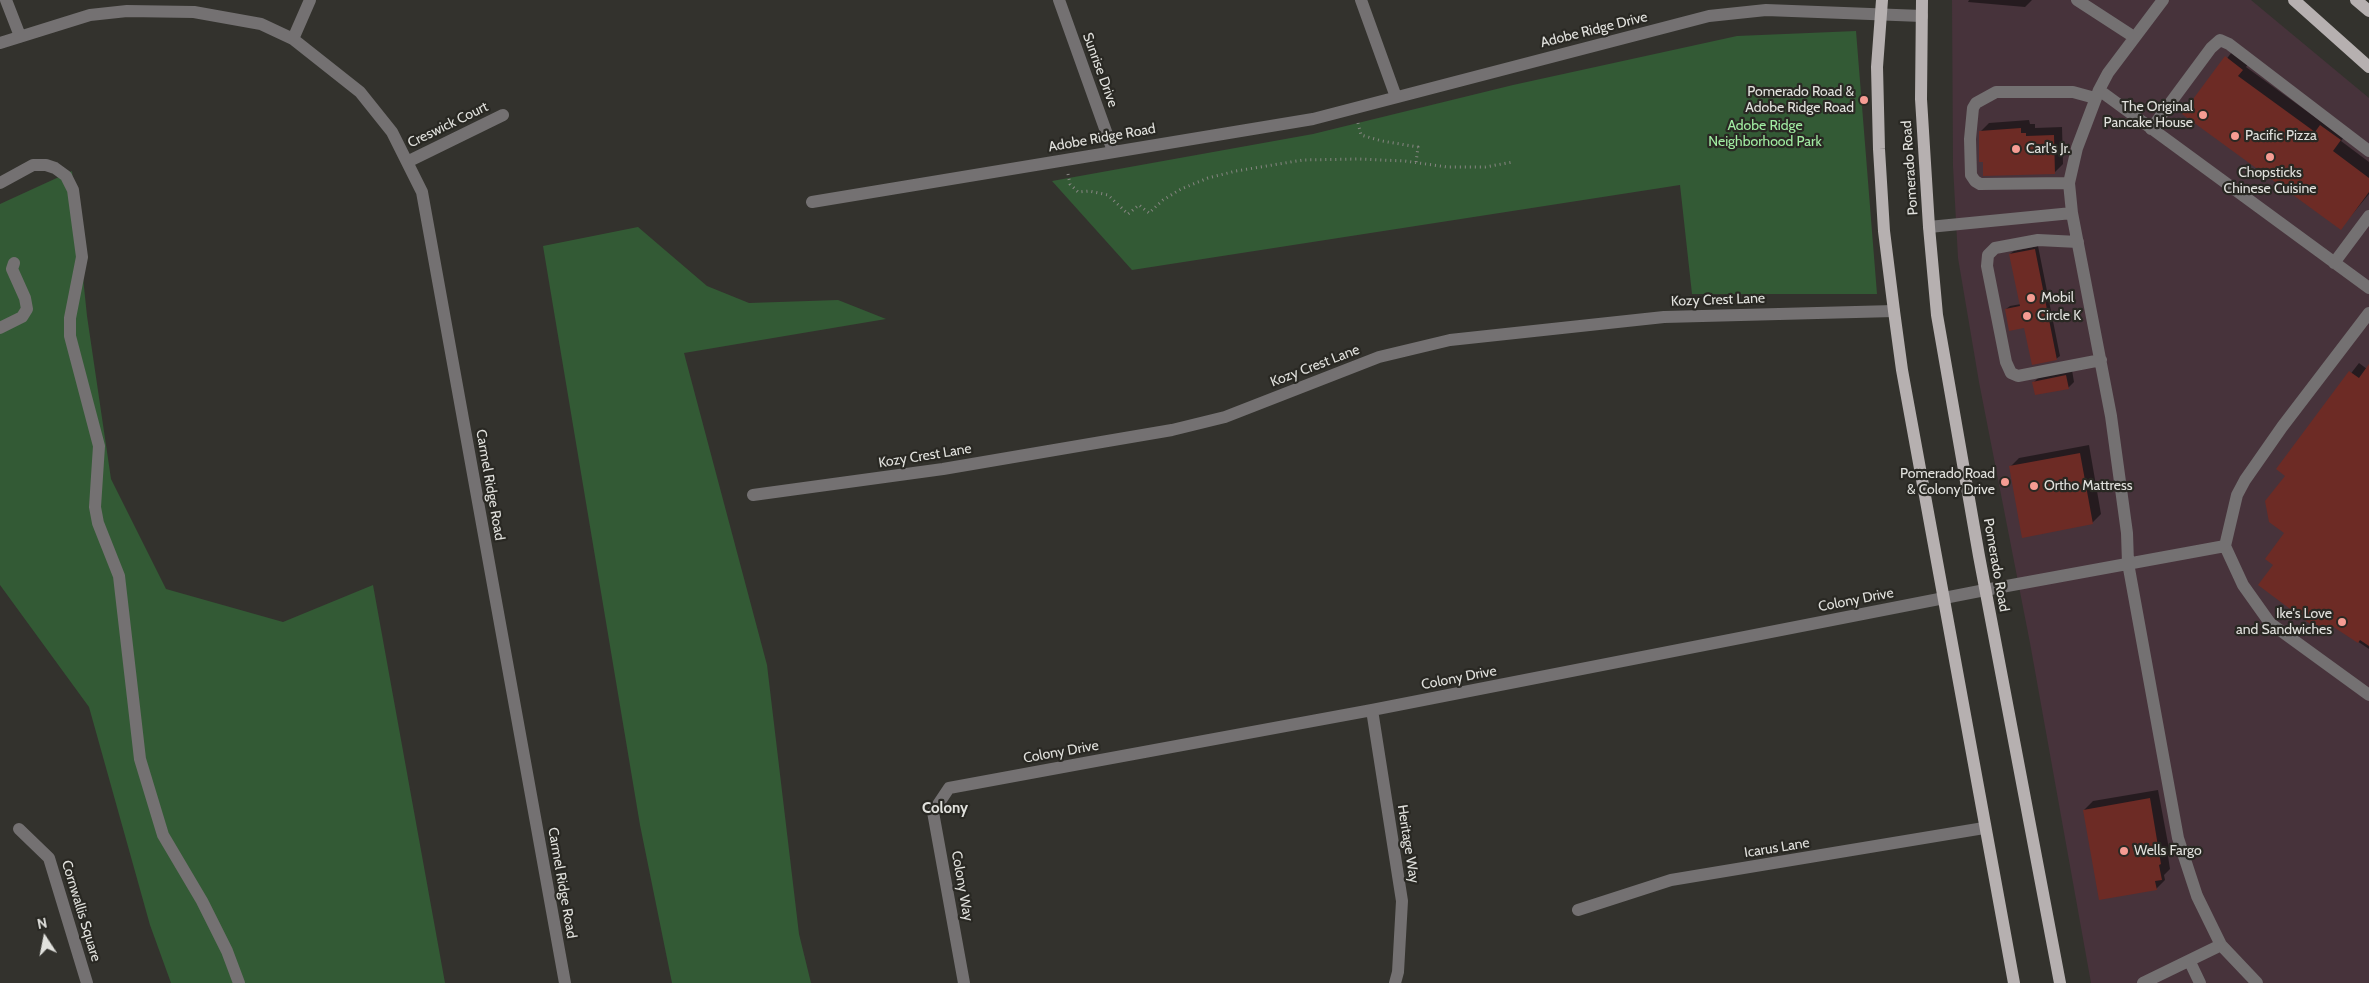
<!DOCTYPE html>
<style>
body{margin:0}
#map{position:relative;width:2369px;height:983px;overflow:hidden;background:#33322d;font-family:Cabin,sans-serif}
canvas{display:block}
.north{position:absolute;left:20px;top:913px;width:50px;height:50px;-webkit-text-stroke:4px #292823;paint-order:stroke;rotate:349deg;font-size:14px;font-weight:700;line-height:20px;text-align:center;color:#e1e1dd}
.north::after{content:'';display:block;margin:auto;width:18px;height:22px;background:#e1e1dd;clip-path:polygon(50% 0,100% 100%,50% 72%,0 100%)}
</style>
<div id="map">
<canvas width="2369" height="983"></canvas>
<div class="north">N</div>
</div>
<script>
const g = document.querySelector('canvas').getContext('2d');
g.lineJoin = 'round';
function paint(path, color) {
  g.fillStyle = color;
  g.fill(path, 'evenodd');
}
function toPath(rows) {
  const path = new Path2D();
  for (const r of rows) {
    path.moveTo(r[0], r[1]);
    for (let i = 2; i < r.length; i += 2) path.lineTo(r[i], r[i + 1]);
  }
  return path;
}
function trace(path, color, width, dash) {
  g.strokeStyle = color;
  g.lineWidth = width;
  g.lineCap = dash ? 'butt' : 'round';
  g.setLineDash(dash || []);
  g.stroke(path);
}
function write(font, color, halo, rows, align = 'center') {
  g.font = font + ' Cabin,sans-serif';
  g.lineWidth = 4.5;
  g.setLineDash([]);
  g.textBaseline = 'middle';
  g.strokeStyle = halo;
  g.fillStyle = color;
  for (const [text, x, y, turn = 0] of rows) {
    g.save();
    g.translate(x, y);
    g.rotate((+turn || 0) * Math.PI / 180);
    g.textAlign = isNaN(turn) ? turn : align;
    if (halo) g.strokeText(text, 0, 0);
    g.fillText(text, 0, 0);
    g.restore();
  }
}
const commercial = toPath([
 [1952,0,2251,0,2369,98,2369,983,2091,983,2030,643,1979,382,1958,258,1953,166]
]);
const green = toPath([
 [1856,31,1877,294,1692,294,1680,185,1132,270,1052,181,1313,134,1513,85,1737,36],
 [72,171,87,316,111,479,166,589,283,622,373,585,445,983,171,983,150,925,89,707,0,585,0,204],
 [638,227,707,286,749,303,838,300,886,319,684,353,767,665,799,934,811,983,672,983,640,825,543,246]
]);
const shadow = toPath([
 [1969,0,2032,0,2025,7,1968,2],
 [2235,48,2251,60,2246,67,2323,123,2349,131,2341,141,2369,162,2369,194,2341,228,2184,114],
 [2029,120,2030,124,2035,124,2035,128,2062,127,2063,164,2054,173,1980,132,1989,123],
 [2038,246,2060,356,2056,359,2006,309,2010,306,2021,304,2010,254,2014,251],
 [2359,363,2367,369,2369,366,2369,649,2333,625,2325,633,2275,564,2286,533,2286,475,2277,469],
 [2072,370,2074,382,2068,388,2034,382,2040,376],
 [2089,445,2101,514,2092,523,2010,467,2019,458],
 [2158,790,2170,854,2168,856,2170,869,2164,875,2165,880,2156,889,2084,810,2093,801]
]);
const building = toPath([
 [2225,56,2243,70,2238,76,2315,132,2320,125,2341,140,2333,151,2369,178,2369,192,2341,230,2182,114],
 [2021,128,2021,133,2026,133,2026,136,2054,135,2055,174,1983,176,1983,162,1979,162,1979,131],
 [2035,249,2057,360,2032,365,2024,328,2009,331,2005,309,2020,306,2009,254],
 [2369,364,2369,646,2360,640,2358,643,2332,626,2325,635,2258,585,2273,565,2265,559,2284,533,2269,522,2265,501,2285,476,2276,469,2349,371,2359,378],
 [2066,375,2069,389,2035,395,2032,382],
 [2080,453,2093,524,2022,538,2009,466],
 [2150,798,2161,864,2159,865,2162,880,2155,881,2157,890,2099,900,2083,810]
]);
const path = toPath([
 [1358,123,1361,135,1382,141,1418,147,1416,163],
 [1068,174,1070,184,1078,192,1089,191,1108,195,1128,214,1139,205,1149,213,1163,200,1181,189,1208,178,1236,171,1303,160,1358,159,1405,161,1447,167,1485,167,1513,162]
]);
const minor = toPath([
 [6,0,20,36],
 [1059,0,1113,151],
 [1361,0,1396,97],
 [2077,0,2134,37],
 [2163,0,2108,73,2099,90,2077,148,2069,183,2072,213,2111,416,2127,533,2128,563,2178,838,2197,896,2221,945,2257,983],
 [293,39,310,0],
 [0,43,90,15,127,11,194,12,261,24,293,39,360,92,392,132,422,192,565,983],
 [2099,90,2369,288],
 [2151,129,2211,48,2220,40,2229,44,2369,151],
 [407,162,503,115],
 [0,183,33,165,46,165,55,168,66,176,73,190,82,257,70,318,70,336,99,446,95,507,98,523,119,576,140,759,163,835,202,901,227,951,239,983],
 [2069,183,1980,184,1975,181,1971,175,1970,139,1973,108,1976,103,1996,92,2073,92,2095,98],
 [812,202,1313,119,1709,16,1766,10,1922,16],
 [1929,227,2072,213],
 [2078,242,2038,240,1995,248,1988,255,1987,266,2006,362,2011,373,2018,376,2101,360],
 [2334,263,2369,216],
 [2369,313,2282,427,2245,480,2237,495,2225,546,2243,585,2270,623,2369,695],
 [0,328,22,317,27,309,25,298,12,269,14,263],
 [753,495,943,469,1172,430,1225,417,1379,357,1450,340,1664,317,1894,311],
 [1372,710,1402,901,1398,972,1395,983],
 [19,829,49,858,87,983],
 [1578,910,1671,880,1984,828],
 [2190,962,2200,983],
 [964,983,933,812,949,788,1372,710,1985,590,2225,546],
 [2143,983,2221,945]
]);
const major = toPath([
 [1882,0,1877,67,1879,149,1884,231,1894,311,1902,370,2014,983],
 [1922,0,1921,99,1929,227,1937,315,1979,556,2060,983],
 [2294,0,2369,67],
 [2356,0,2369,11]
]);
const markers = [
 [1864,100,5,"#f59c93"],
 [2203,115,5,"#f59c93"],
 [2235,136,5,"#f59c93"],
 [2016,149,5,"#f59c93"],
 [2270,157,5,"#f59c93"],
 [2031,298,5,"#f59c93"],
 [2027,316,5,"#f59c93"],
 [2005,482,5,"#f59c93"],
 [2034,486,5,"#f59c93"],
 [2342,622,5,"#f59c93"],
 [2124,851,5,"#f59c93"]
];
const streetNames = [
 ["Adobe Ridge Drive",1594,30,-14],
 ["Sunrise Drive",1100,70,70],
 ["Creswick Court",448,125,-26],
 ["Adobe Ridge Road",1102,138,-10],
 ["Pomerado Road",1910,168,-94],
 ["Kozy Crest Lane",1718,300,-2],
 ["Kozy Crest Lane",1315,366,-21],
 ["Kozy Crest Lane",925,456,-9],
 ["Carmel Ridge Road",490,485,80],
 ["Pomerado Road",1996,565,80],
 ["Colony Drive",1856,600,-11],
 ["Colony Drive",1459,678,-11],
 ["Colony Drive",1061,752,-10],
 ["Heritage Way",1408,844,81],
 ["Icarus Lane",1777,848,-9],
 ["Carmel Ridge Road",562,883,80],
 ["Colony Way",962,886,80],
 ["Cornwallis Square",81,911,73]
];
const poiNames = [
 ["Pomerado Road &",1854,92,"right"],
 ["Adobe Ridge Road",1854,108,"right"],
 ["The Original",2193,107,"right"],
 ["Pancake House",2193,123,"right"],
 ["Pacific Pizza",2245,136],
 ["Carl's Jr.",2026,149],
 ["Chopsticks",2270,173,"center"],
 ["Chinese Cuisine",2270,189,"center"],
 ["Mobil",2041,298],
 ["Circle K",2037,316],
 ["Pomerado Road",1995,474,"right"],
 ["& Colony Drive",1995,490,"right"],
 ["Ortho Mattress",2044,486],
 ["Ike's Love",2332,614,"right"],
 ["and Sandwiches",2332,630,"right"],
 ["Wells Fargo",2134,851]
];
const parkNames = [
 ["Adobe Ridge",1765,126],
 ["Neighborhood Park",1765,142]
];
const neighbourhoodNames = [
 ["Colony",945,809]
];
paint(commercial, '#47333b');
paint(green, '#335a35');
paint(shadow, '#0007');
paint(building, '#6d2b25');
trace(path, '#878682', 3, [1, 4]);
trace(minor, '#747172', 12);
trace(major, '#b6b0b0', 12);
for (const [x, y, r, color] of markers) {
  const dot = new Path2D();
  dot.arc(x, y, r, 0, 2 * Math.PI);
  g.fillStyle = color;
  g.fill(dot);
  trace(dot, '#292823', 2);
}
write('14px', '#e1e1dd', '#292823', streetNames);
write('14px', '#e1e1dd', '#292823', poiNames, 'left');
write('14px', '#a1eca2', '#292823', parkNames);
write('bold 15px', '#e1e1dd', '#292823', neighbourhoodNames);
</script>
